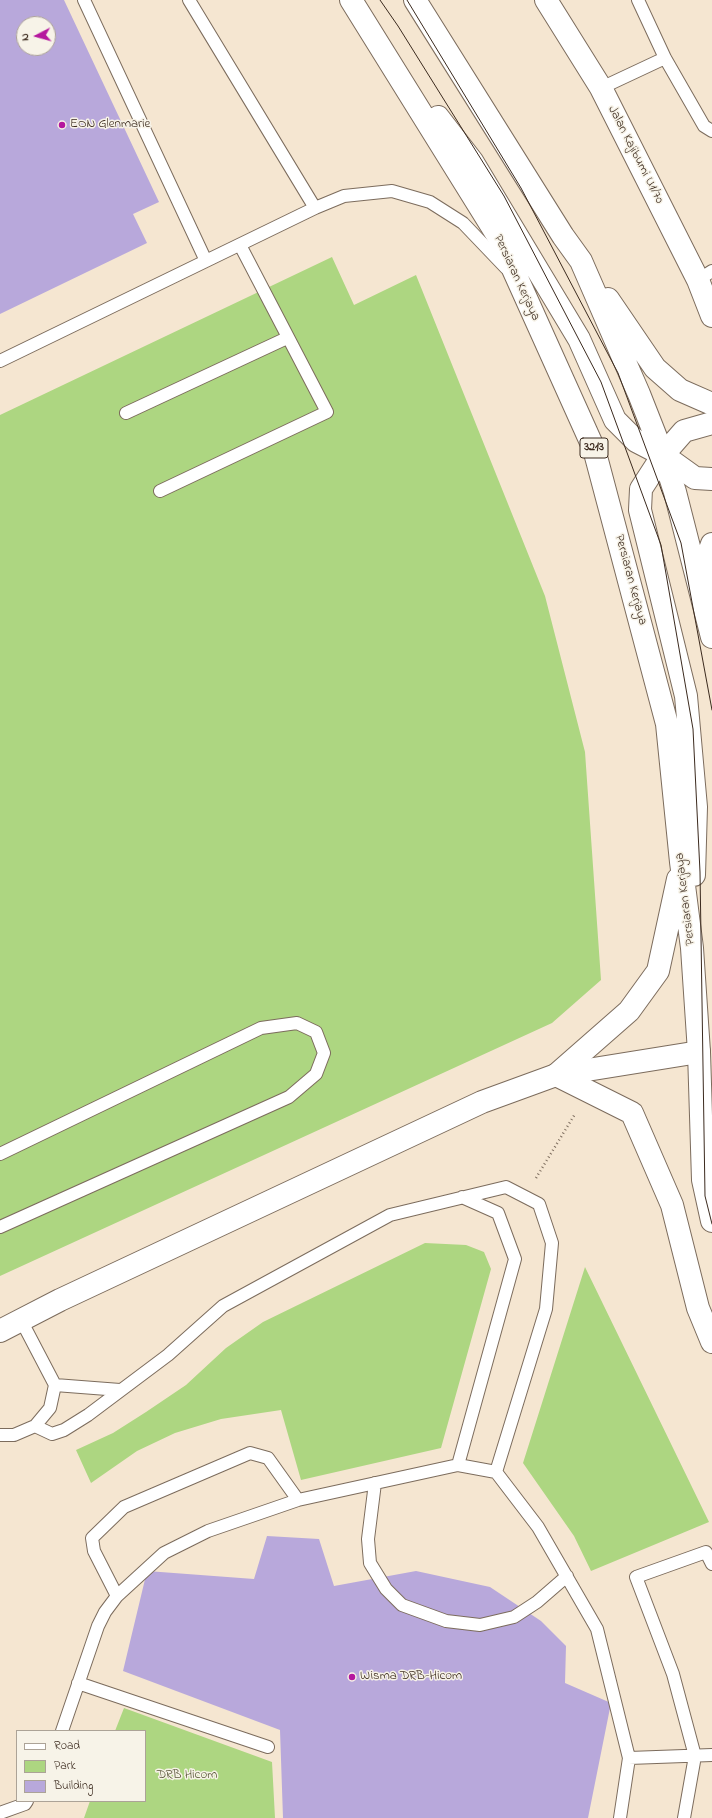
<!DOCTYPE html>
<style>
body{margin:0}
#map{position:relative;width:712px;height:1818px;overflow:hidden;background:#f5e6d1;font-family:"Indie Flower",sans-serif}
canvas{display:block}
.legend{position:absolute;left:16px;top:1730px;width:130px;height:72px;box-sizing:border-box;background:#f7f3e8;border:1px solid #aca397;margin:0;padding:5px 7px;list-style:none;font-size:12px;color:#3b2a1e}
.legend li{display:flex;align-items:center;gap:8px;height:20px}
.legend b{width:20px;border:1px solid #aca397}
.north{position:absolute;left:16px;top:16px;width:40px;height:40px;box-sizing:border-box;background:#f7f3e8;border:1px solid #aca397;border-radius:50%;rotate:264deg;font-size:11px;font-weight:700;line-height:16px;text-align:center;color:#3b2a1e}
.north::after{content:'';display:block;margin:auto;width:14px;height:18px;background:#b5179e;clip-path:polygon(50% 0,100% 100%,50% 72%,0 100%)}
</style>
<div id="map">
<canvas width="712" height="1818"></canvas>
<ul class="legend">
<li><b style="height:5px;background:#fff"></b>Road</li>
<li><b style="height:11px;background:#add681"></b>Park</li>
<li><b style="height:11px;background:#b8a8db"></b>Building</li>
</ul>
<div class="north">N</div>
</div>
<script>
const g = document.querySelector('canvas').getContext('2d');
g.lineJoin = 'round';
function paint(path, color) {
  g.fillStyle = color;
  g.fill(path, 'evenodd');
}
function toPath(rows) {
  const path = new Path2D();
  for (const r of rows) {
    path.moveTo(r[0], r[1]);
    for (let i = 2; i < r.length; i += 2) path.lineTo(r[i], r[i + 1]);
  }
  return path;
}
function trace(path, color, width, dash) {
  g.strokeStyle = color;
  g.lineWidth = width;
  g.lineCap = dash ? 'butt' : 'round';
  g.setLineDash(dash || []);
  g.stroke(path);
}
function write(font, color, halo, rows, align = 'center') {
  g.font = font + ' "Indie Flower",sans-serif';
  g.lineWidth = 3;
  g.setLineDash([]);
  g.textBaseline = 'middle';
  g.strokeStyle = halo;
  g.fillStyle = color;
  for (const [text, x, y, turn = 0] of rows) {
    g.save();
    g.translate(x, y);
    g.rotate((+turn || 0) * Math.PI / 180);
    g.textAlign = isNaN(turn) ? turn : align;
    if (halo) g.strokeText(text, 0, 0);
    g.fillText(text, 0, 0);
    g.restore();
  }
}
const green = toPath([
 [332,257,354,305,416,275,545,596,585,752,601,980,552,1023,0,1276,0,415],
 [425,1243,466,1245,484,1252,491,1269,441,1448,301,1480,281,1410,221,1419,175,1433,137,1451,91,1483,76,1450,113,1433,146,1412,186,1385,226,1348,263,1322],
 [585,1267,709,1522,591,1571,574,1536,523,1463],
 [124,1708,272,1762,275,1818,84,1818,90,1801,145,1801,145,1731,115,1731]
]);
const building = toPath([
 [0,0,64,0,159,202,133,214,147,243,0,314],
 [24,24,48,24,48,48,24,48],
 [267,1536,319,1539,334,1586,416,1571,490,1587,541,1621,566,1646,565,1683,611,1703,588,1818,283,1818,280,1730,123,1671,147,1571,254,1579]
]);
const path = toPath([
 [536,1178,575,1114]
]);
const lane = toPath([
 [84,0,206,261],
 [189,0,315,208],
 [638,0,665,58,704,126,712,131],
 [601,88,665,58],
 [698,280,712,271],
 [0,361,315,208,344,196,392,191,430,202,463,223,506,268],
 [126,413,287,338],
 [160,491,327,412,240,245],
 [0,1154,261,1028,297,1023,316,1032,324,1053,316,1074,289,1097,0,1227],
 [55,1385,120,1390],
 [35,1426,52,1434,64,1430,88,1415,168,1355,223,1306,390,1215,506,1187,539,1204,552,1243,546,1309,496,1472],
 [0,1435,14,1435,35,1426,50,1408,55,1385,21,1320],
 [458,1465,515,1259,498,1213,462,1197],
 [375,1483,368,1539,370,1563,386,1589,402,1605,446,1621,480,1625,514,1617,537,1602,567,1576],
 [117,1596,94,1551,92,1538,124,1507,250,1453,268,1458,298,1500],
 [78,1683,268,1747],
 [62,1731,98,1626,105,1612,117,1596,164,1553,208,1531,298,1500,458,1465,496,1472,538,1527,597,1629,629,1758,712,1755],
 [0,1813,25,1804,27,1801],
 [620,1818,629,1758],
 [684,1818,695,1756,673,1674,636,1577,706,1552,712,1564]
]);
const street = toPath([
 [546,0,601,88,698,280,712,316],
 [0,1331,60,1300,482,1102,556,1075,699,1052]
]);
const secondary = toPath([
 [712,423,684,431,663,455,695,478,712,479]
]);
const primary = toPath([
 [351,0,499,238,594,449,667,724,681,862,692,948,699,1052,703,1180,712,1221],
 [415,0,563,236,581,261,639,394,663,455,675,492,712,637],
 [438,117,472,161,579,339,615,420,636,441,663,455],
 [608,299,655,368,680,390,712,404],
 [663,455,641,489,640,510,686,696,696,807,694,875],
 [711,596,709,552,712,544],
 [678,879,658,971,629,1011,556,1075,632,1113,672,1205,698,1308,712,1342]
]);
const tram = toPath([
 [380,0,398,26,504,196,601,382,661,545,693,729,700,872,705,1196,712,1224],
 [407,0,521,188,618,373,681,543,712,710]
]);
const markers = [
 [62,125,4,"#b5179e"],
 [352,1677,4,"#b5179e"]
];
const shields = [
 [594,448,28]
];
const shieldNames = [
 ["3213",594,448]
];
const poiNames = [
 ["EON Glenmarie",70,125],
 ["Wisma DRB-Hicom",360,1677]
];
const streetNames = [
 ["Jalan Kajibumi U1/70",635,155,63],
 ["Persiaran Kerjaya",516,278,65],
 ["Persiaran Kerjaya",630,580,75],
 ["Persiaran Kerjaya",686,899,-97]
];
const parkNames = [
 ["DRB Hicom",187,1776]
];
paint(green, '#add681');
paint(building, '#b8a8db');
trace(lane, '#7c6c5d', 14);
trace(street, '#7c6c5d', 24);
trace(secondary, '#7c6c5d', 24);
trace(primary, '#7c6c5d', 24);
trace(path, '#7c6c5d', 2.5, [1, 3]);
trace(lane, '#fff', 12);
trace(street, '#fff', 22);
trace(secondary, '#fff', 22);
trace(primary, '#fff', 22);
trace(tram, '#3b2a1e', 1);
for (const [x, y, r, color] of markers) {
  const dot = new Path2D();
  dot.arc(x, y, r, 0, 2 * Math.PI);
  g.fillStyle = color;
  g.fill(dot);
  trace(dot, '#f7f3e8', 1.5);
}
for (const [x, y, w] of shields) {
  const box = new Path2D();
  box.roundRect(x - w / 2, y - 10, w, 20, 3);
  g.fillStyle = '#f7f3e8';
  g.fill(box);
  trace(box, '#3b2a1e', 1);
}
write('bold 12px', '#3b2a1e', null, shieldNames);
write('13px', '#3b2a1e', '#f7f3e8', poiNames, 'left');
write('13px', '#3b2a1e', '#f7f3e8', streetNames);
write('13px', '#585537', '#f7f3e8', parkNames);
</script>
